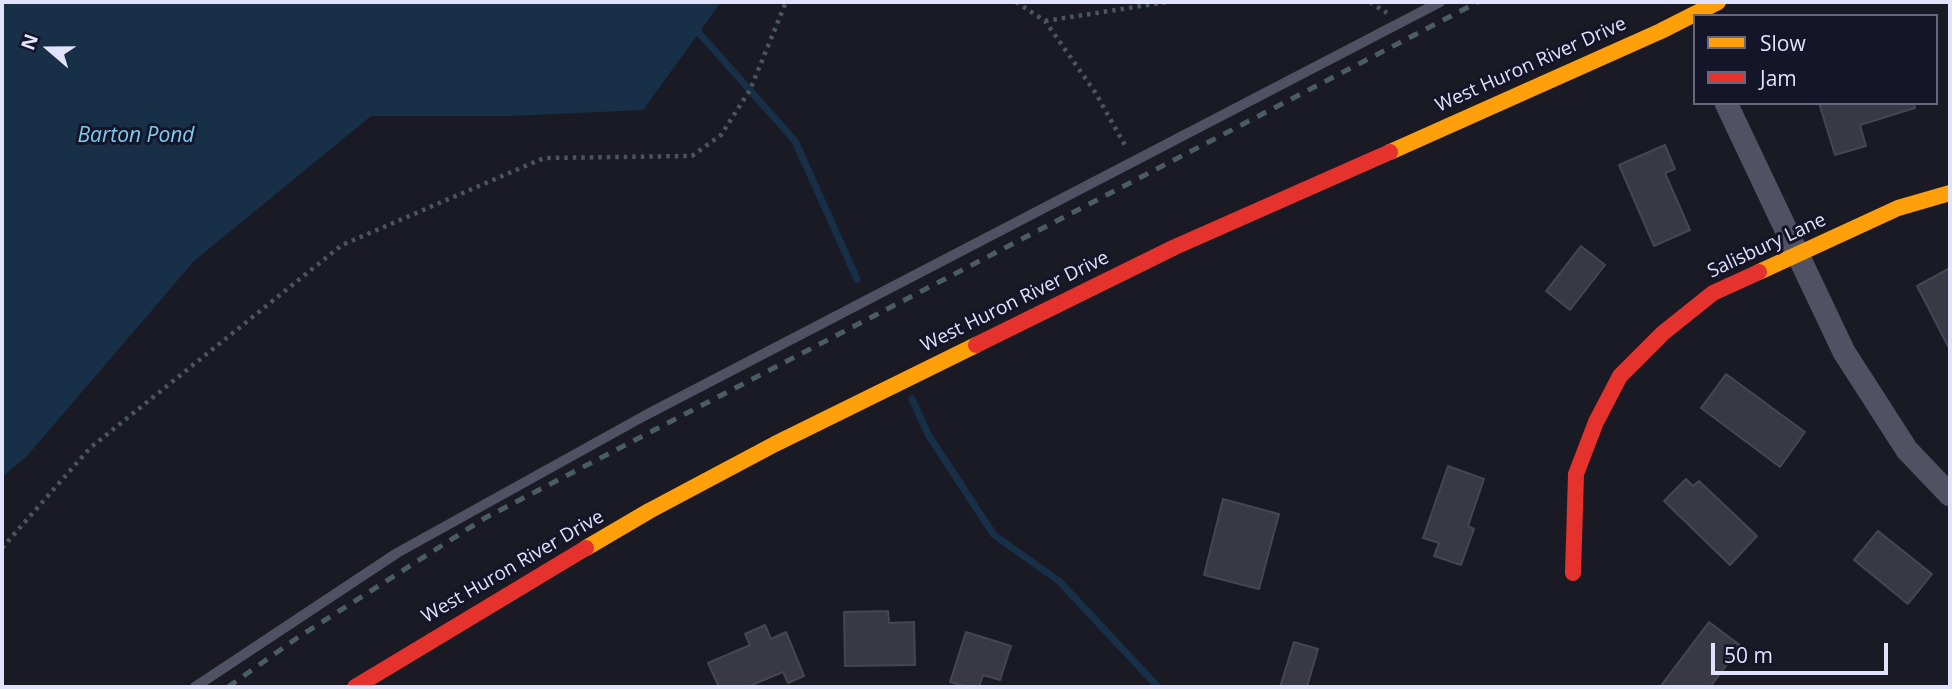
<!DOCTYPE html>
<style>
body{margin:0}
#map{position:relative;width:1952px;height:689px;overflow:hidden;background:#1a1a24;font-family:"Open Sans",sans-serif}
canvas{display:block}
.frame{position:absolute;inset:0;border:4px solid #e1e2fb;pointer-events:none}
.legend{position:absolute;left:1693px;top:14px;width:245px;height:91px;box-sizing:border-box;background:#151529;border:2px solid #67677d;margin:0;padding:9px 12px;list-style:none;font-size:21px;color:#e1e2fb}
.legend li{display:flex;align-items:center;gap:14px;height:35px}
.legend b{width:35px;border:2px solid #67677d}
.north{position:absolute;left:14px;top:14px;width:70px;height:70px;-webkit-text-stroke:5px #151529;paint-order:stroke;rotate:290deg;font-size:19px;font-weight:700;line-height:28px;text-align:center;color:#e1e2fb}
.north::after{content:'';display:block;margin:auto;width:24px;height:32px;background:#e1e2fb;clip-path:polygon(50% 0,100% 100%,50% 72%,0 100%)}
.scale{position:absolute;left:1711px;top:643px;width:177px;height:32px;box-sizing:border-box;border:4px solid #e1e2fb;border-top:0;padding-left:9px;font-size:21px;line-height:24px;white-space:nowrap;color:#e1e2fb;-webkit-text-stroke:5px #151529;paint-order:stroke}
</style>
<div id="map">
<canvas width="1952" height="689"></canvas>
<div class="frame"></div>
<ul class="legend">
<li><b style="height:9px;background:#ff9f0a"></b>Slow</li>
<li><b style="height:9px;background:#e5322d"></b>Jam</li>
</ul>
<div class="north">N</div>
<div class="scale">50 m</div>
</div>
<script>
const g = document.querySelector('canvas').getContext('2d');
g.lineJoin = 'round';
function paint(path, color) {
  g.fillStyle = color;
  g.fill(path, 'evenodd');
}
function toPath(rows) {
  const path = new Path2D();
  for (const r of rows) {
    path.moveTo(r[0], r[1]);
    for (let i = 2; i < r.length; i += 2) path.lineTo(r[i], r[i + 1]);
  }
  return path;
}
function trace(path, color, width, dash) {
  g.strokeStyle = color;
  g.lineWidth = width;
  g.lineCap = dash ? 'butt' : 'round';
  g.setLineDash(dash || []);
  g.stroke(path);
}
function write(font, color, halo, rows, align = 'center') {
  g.font = font + ' "Open Sans",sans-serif';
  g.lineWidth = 6;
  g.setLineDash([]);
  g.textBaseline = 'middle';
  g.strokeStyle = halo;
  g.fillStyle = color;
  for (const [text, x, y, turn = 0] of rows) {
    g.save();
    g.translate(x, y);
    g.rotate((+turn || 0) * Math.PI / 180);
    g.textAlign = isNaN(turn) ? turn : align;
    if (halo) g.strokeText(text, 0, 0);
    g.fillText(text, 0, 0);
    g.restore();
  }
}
const water = toPath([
 [2,2,721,2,643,110,509,116,371,116,194,261,27,456,2,477]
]);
const stream = toPath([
 [698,26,699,33,795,141,857,279],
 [912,399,929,436,994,535,1059,581,1158,687]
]);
const building = toPath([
 [1819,103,1914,103,1915,108,1860,125,1866,146,1835,155,1819,103],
 [1665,145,1675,169,1665,173,1690,230,1654,246,1619,165,1665,145],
 [1581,246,1605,265,1570,310,1546,291,1581,246],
 [1950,268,1950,350,1917,286,1950,268],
 [1726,374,1805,432,1780,467,1701,408,1726,374],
 [1448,466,1484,479,1468,526,1474,529,1461,565,1434,556,1439,543,1423,538,1448,466],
 [1686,479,1693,486,1699,481,1757,536,1730,565,1664,501,1686,479],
 [1223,499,1279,514,1259,589,1204,575,1223,499],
 [1878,531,1932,574,1908,604,1854,560,1878,531],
 [888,611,889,623,914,622,915,665,845,666,844,612,888,611],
 [1709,622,1741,646,1710,687,1660,687,1709,622],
 [765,625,771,639,786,632,804,676,788,683,783,672,747,687,719,687,708,663,750,645,745,634,765,625],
 [966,632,1011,646,1000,680,983,675,979,687,967,687,950,682,966,632],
 [1294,642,1318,649,1307,687,1280,687,1294,642]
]);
const path = toPath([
 [1016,2,1045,21,1095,92,1126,147],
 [1370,2,1387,13],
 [1045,21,1167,2],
 [2,548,90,448,342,245,544,158,692,156,721,135,750,90,786,2]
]);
const lane = toPath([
 [195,687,397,553,644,416,1440,2]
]);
const street = toPath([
 [1726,103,1844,352,1907,450,1950,495]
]);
const slow = toPath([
 [1390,152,1661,31,1718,2],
 [1759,272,1898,208,1950,193],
 [586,548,649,511,775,444,976,345]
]);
const jam = toPath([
 [976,345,1175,247,1390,152],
 [1573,573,1576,474,1596,422,1620,376,1663,333,1713,293,1759,272],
 [355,687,586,548]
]);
const rail = toPath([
 [228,687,297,638,485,518,1478,2]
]);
const streetNames = [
 ["West Huron River Drive",1531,65,-24],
 ["Salisbury Lane",1767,246,-25],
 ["West Huron River Drive",1015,302,-26],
 ["West Huron River Drive",513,567,-30]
];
const waterNames = [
 ["Barton Pond",136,136]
];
paint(water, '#173047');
trace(stream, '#173047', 7);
paint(building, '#393945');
trace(building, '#464556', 2);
trace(path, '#49565d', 4.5, [3.5, 5]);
trace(lane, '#505263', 10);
trace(street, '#505263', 23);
trace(slow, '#ff9f0a', 16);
trace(jam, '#e5322d', 16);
trace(rail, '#4a5d67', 5, [10, 9]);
write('19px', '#e1e2fb', '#151529', streetNames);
write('italic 21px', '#7dcbed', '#151529', waterNames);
</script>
